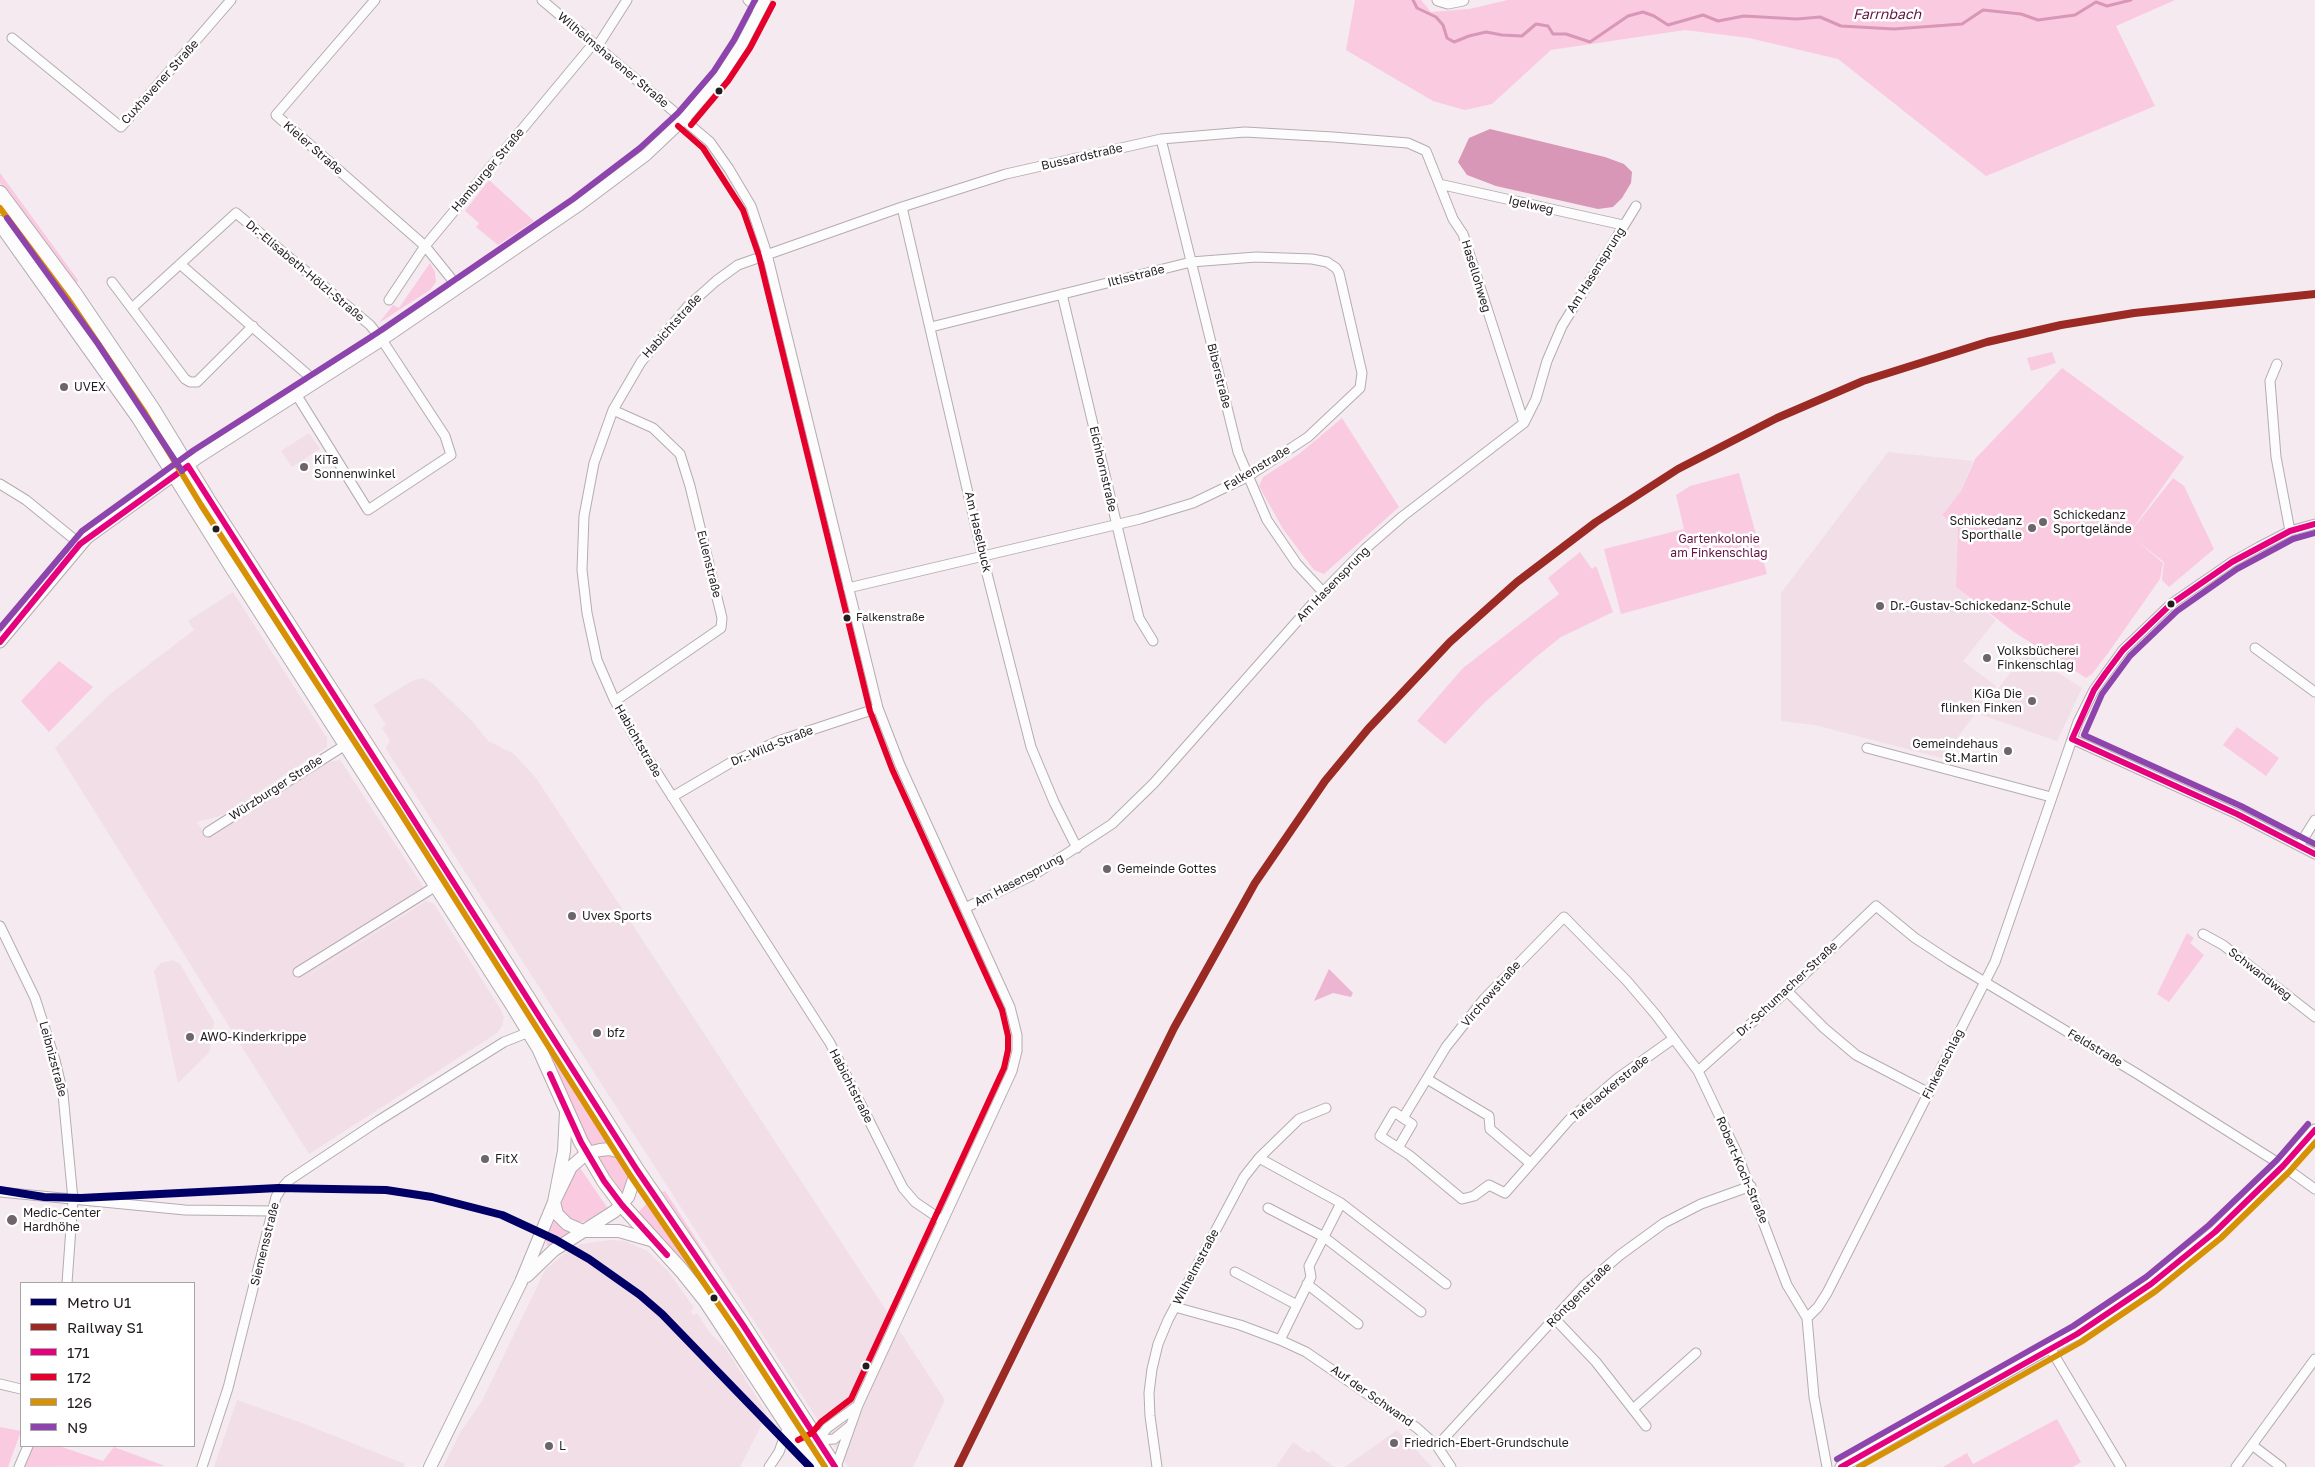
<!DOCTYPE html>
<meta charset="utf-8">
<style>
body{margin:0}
#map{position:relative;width:2315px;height:1467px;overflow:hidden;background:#f4eaef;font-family:"Golos Text",sans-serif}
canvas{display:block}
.legend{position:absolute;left:20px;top:1282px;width:175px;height:165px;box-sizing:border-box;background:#fff;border:1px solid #a7a5a6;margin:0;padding:6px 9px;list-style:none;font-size:15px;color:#241d20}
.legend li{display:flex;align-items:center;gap:10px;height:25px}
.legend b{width:25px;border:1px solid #a7a5a6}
</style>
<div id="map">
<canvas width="2315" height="1467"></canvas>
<ul class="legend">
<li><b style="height:6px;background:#006"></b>Metro U1</li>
<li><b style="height:6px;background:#9a2a23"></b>Railway S1</li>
<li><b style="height:6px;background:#e5007d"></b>171</li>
<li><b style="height:6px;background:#e4002b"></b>172</li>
<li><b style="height:6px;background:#d79105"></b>126</li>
<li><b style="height:6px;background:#8e44ad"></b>N9</li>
</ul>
</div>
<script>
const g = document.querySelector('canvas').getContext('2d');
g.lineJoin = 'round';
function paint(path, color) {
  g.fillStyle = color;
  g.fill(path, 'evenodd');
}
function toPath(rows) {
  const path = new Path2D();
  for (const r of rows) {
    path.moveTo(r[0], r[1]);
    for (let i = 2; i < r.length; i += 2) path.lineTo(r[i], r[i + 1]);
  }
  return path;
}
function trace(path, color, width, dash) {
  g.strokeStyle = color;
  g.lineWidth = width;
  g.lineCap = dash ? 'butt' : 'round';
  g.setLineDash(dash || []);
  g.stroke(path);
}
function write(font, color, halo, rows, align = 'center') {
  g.font = font + ' "Golos Text",sans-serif';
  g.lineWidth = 5;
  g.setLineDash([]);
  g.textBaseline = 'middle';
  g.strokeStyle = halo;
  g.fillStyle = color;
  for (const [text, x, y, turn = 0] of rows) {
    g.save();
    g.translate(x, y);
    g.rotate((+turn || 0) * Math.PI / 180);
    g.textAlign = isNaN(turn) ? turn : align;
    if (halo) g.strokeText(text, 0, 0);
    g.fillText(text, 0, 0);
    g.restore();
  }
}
const built = toPath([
 [309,433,320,449,292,467,281,451],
 [1888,452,1973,461,1961,491,1942,515,1958,529,1956,587,1996,620,1963,661,1996,686,1942,758,1815,725,1781,721,1781,593],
 [233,592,327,738,327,747,223,815,197,822,207,837,330,762,340,760,430,897,313,972,308,978,314,972,426,901,434,904,501,1010,504,1018,502,1026,497,1033,309,1154,55,748,109,695,194,630,188,621],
 [2026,652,2082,688,2057,741,1979,714],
 [422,678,431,682,472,721,488,741,514,754,536,778,945,1400,913,1467,848,1467,386,749,390,740,382,728,386,725,373,705,412,681],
 [173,960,180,964,214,1022,209,1053,178,1083,154,971,161,963],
 [610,1240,625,1241,647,1251,668,1271,694,1308,691,1310,692,1314,694,1315,697,1313,710,1333,726,1349,767,1414,740,1467,443,1467,461,1431,482,1401,545,1270,569,1250,581,1244],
 [237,1400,299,1422,405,1464,403,1467,214,1467],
 [1397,1430,1432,1467,1345,1467],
 [1293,1442,1309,1453,1312,1450,1334,1467,1276,1467]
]);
const green = toPath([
 [1355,0,1421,0,1431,12,1469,9,1508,0,2175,0,2116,26,2155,106,1986,176,1838,59,1749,38,1685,30,1551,50,1492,104,1465,110,1433,101,1346,50],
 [0,173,78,280,77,284,0,183],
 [489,180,534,221,498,245,476,227,479,223,465,211],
 [430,263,435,272,436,282,430,290,379,323,393,305,399,308],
 [2052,352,2056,363,2031,371,2027,358],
 [2062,368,2184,457,2128,535,2173,478,2184,486,2214,549,2169,587,2162,580,2164,562,2137,541,2163,563,2160,579,2108,653,2092,674,2086,678,2014,632,1956,587,1958,529,1942,515,1961,491,1975,459],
 [1342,418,1399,507,1324,574,1314,570,1283,529,1259,486,1263,477,1299,454],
 [1739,473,1767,574,1621,614,1604,549,1684,529,1676,495,1690,486],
 [1580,552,1592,569,1596,566,1597,568,1613,612,1561,637,1536,657,1484,703,1445,744,1417,721,1463,668,1559,594,1548,578],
 [59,661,93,687,49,732,21,701],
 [2237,727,2279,758,2266,776,2223,745],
 [2187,933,2194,938,2190,943,2204,955,2169,1002,2157,994],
 [545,1046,549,1047,611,1144,590,1145],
 [606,1155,618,1158,626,1168,629,1180,623,1194,597,1156],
 [580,1168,609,1210,593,1219,578,1223,567,1220,561,1208,562,1197,574,1173],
 [665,1191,711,1262,709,1263,662,1192],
 [648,1202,684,1255,705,1280,778,1387,775,1389,638,1213],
 [555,1219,570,1232,547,1246,546,1239],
 [2057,1419,2081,1462,2073,1467,1943,1467,1967,1453,1973,1464],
 [0,1427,21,1431,8,1467,0,1467],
 [31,1446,59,1446,103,1461,114,1447,165,1466,22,1467]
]);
const forest = toPath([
 [1329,969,1353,993,1351,997,1333,993,1314,1001]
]);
const water = toPath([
 [1490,129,1605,157,1624,164,1632,172,1631,183,1622,198,1613,207,1598,209,1496,186,1467,175,1458,162,1469,138]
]);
const stream = toPath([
 [1413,0,1417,8,1436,17,1443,25,1447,38,1454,42,1469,36,1486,32,1502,35,1522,36,1536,24,1548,26,1553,34,1566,34,1590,42,1628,16,1643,12,1654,16,1668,25,1703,15,1718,21,1744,16,1797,19,1820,17,1841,26,1894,29,1962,24,1983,10,2021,14,2038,20,2075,15,2096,2,2107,6,2131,0]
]);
const minor = toPath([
 [375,0,276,115,425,246,458,287],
 [542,0,710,142,729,169,751,206,767,254,878,708,900,765,1010,1007,1017,1035,1017,1051,1012,1071,858,1405,836,1467],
 [748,0,760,11],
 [12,38,121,127,231,0],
 [597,47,627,0],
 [1161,139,1238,452,1267,520,1297,564,1323,592],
 [1439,184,1623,225],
 [902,207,983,558,1031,747,1054,802,1077,848],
 [180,264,316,382],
 [112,282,185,379,190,382,197,382,253,326],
 [1062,294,1139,618,1153,641],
 [389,300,425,246,593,44],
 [132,308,236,213,370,325,382,340,445,436,451,455,368,510,296,394],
 [2277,364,2270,381,2276,457,2290,531],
 [613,410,653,428,680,454,690,486,722,618,721,628,615,701],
 [0,484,26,500,80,544],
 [848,588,1140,519,1193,503,1247,477,1308,437,1360,388,1362,373,1339,273,1336,268,1327,262,1312,259,1256,257,1191,262,931,327],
 [2255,648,2315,692],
 [2072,739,2237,814,2315,854],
 [1867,748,2051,797],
 [672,797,730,763,778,741,878,708],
 [208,832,361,735],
 [2300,844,2315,820],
 [965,908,1037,873,1112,824,1154,783,1323,592,1365,549,1403,516,1524,423,1536,399,1547,361,1562,326,1636,206],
 [0,926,35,998,55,1060,63,1094,73,1200,67,1283],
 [2203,934,2223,945,2315,1017],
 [298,972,436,886],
 [1787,991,1824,1028,1856,1055,1929,1093],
 [1698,1071,1787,991,1876,906,1915,938,1950,961,2139,1075,2283,1166,2315,1189],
 [1427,1079,1489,1116,1490,1129,1530,1163],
 [1403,1118,1394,1112,1380,1136,1409,1155,1462,1199,1474,1196,1489,1185,1505,1193,1569,1120,1618,1078,1673,1039],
 [1398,1148,1412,1124,1403,1118,1446,1047,1484,999,1564,917,1627,981,1656,1015,1698,1071,1736,1151,1787,1285,1807,1318,1814,1397,1827,1467],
 [1259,1158,1341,1203,1446,1284],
 [0,1192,185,1210,273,1211],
 [1268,1208,1324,1237,1421,1312],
 [943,1221,915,1202,903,1188,830,1043,636,740,614,699,597,660,587,613,582,570,584,516,594,463,613,410,641,362,688,306,716,281,738,265,902,207,1006,174,1161,139,1245,132,1333,137,1408,143,1426,151,1453,219,1463,234,1524,423],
 [1235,1272,1297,1305],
 [1307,1284,1358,1324],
 [1175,1307,1240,1325,1280,1340,1306,1352,1417,1428,1437,1446,1451,1467],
 [1554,1318,1596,1362,1646,1426],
 [1807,1318,1818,1307,1827,1293,1995,962,2078,722,2094,690,2123,650,2171,604,2232,562,2259,547,2290,531,2315,524],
 [1280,1340,1311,1277,1309,1266,1341,1203],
 [2050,1348,2121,1467],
 [0,1384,21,1389],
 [1633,1409,1696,1353],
 [818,1440,834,1439,850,1426],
 [2252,1445,2281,1467],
 [1437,1446,1585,1285,1620,1255,1664,1223,1701,1204,1751,1186],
 [802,1448,818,1440,827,1428,856,1407],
 [19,1467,28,1446],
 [202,1467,228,1388,276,1197,281,1189,288,1181,378,1121,504,1042,529,1032,544,1039,556,1047],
 [769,1467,779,1452,788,1426],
 [1157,1467,1150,1416,1149,1393,1152,1369,1158,1344,1168,1320,1244,1177,1259,1158,1299,1119,1326,1108],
 [2236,1467,2315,1359]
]);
const tertiary = toPath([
 [1438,0,1448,3,1463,0],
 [0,642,87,538,199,457,382,340,578,206,646,155,684,119,721,76,742,44,765,0],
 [1841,1467,2042,1352,2077,1334,2151,1284,2215,1232,2283,1166,2315,1130]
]);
const secondary = toPath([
 [566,1112,564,1151,554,1202,557,1214,567,1224,583,1231,619,1231,654,1241],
 [527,1276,554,1250,615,1211,628,1197,637,1170],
 [430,1467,521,1282,554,1202,571,1167,587,1153,600,1150,610,1149,627,1154]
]);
const primary = toPath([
 [0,193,75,294,152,408,208,500,405,804,637,1170,743,1325,835,1467],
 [0,223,139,418,230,564,514,1007,539,1048,581,1142,604,1181,622,1205,682,1271,706,1301,815,1467]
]);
const bus1 = toPath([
 [188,466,637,1170,743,1325,835,1467],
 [0,642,80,544,188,466],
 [2072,739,2094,690,2105,674,2123,650,2171,604,2232,562,2290,531,2315,524],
 [2072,739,2237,814,2315,854],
 [550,1074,581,1142,604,1181,622,1205,667,1255],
 [1841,1467,2077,1334,2151,1284,2215,1232,2283,1166,2315,1130]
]);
const bus2 = toPath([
 [691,125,728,81,750,48,773,4],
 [678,126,703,148,743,210,759,256,870,711,892,769,1002,1010,1008,1036,1008,1050,1004,1068,851,1399,821,1422,812,1433,798,1440]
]);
const bus3 = toPath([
 [0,208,68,299,145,413,201,505,398,809,630,1175,736,1330,825,1467],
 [1859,1467,2081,1342,2156,1291,2221,1238,2289,1172,2315,1143]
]);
const bus4 = toPath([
 [7,218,98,344,182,471],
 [2315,533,2293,539,2237,569,2177,611,2130,656,2102,694,2084,735,2241,806,2315,844],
 [0,628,82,531,194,450,377,333,573,199,640,148,678,113,714,71,734,40,755,0],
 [1837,1459,2073,1326,2146,1277,2209,1225,2277,1160,2308,1124]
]);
const rail1 = toPath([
 [958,1467,1174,1028,1255,883,1325,781,1368,729,1450,642,1517,582,1596,522,1678,469,1777,418,1863,381,1987,342,2061,325,2134,313,2315,294]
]);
const metro1 = toPath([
 [0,1190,44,1197,81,1198,278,1188,386,1190,432,1197,502,1215,556,1240,589,1259,640,1295,662,1314,810,1467]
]);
const markers = [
 [719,91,4.5,"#241d20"],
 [64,387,5,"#6d6568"],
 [304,467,5,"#6d6568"],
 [2043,522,5,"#6d6568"],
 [2032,528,5,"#6d6568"],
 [216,529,4.5,"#241d20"],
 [2171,604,4.5,"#241d20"],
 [1880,606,5,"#6d6568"],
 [847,618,4.5,"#241d20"],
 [1987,658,5,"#6d6568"],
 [2032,701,5,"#6d6568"],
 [2008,751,5,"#6d6568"],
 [1107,869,5,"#6d6568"],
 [572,916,5,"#6d6568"],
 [597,1033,5,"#6d6568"],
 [190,1037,5,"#6d6568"],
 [485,1159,5,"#6d6568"],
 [12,1220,6,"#6d6568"],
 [714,1298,4.5,"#241d20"],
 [866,1366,4.5,"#241d20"],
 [1394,1443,5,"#6d6568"],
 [549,1446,5,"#6d6568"]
];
const busNames = [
 ["Falkenstraße",856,618]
];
const streetNames = [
 ["Wilhelmshavener Straße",613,60,40],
 ["Cuxhavener Straße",160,82,-48],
 ["Kieler Straße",313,148,41],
 ["Bussardstraße",1082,157,-13],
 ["Hamburger Straße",488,170,-50],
 ["Igelweg",1531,205,13],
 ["Am Hasensprung",1596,270,-58],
 ["Dr.-Elisabeth-Hölzl-Straße",305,271,40],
 ["Iltisstraße",1136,276,-14],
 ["Hasellohweg",1476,276,73],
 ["Habichtstraße",672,326,-48],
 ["Biberstraße",1219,376,76],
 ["Falkenstraße",1257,468,-31],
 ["Eichhornstraße",1103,469,77],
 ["Am Haselbuck",978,532,77],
 ["Eulenstraße",709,564,76],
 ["Am Hasensprung",1333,584,-46],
 ["Habichtstraße",638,741,60],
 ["Dr.-Wild-Straße",772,746,-22],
 ["Würzburger Straße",276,788,-33],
 ["Am Hasensprung",1019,880,-28],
 ["Schwandweg",2260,974,38],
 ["Dr.-Schumacher-Straße",1787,989,-43],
 ["Virchowstraße",1491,994,-49],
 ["Feldstraße",2095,1048,31],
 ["Leibnizstraße",53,1059,75],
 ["Finkenschlag",1943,1064,-63],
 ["Habichtstraße",851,1086,63],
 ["Tafelackerstraße",1610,1088,-39],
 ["Robert-Koch-Straße",1742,1170,67],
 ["Siemensstraße",265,1244,-76],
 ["Wilhelmstraße",1196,1267,-62],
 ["Röntgenstraße",1579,1295,-45],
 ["Auf der Schwand",1372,1396,35]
];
const poiNames = [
 ["UVEX",74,387],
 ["KiTa",314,460],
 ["Sonnenwinkel",314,474],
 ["Schickedanz",2053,515],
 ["Sportgelände",2053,529],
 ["Schickedanz",2022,521,"right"],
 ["Sporthalle",2022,535,"right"],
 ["Dr.-Gustav-Schickedanz-Schule",1890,606],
 ["Volksbücherei",1997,651],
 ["Finkenschlag",1997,665],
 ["KiGa Die",2022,694,"right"],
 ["flinken Finken",2022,708,"right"],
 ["Gemeindehaus",1998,744,"right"],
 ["St.Martin",1998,758,"right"],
 ["Gemeinde Gottes",1117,869],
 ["Uvex Sports",582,916],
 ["bfz",607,1033],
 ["AWO-Kinderkrippe",200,1037],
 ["FitX",495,1159],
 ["Medic-Center",23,1213],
 ["Hardhöhe",23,1227],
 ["Friedrich-Ebert-Grundschule",1404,1443],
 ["L",559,1446]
];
const parkNames = [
 ["Gartenkolonie",1719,539],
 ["am Finkenschlag",1719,553]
];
const waterNames = [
 ["Farrnbach",1887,15]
];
paint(built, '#f1dee7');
paint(green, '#facae1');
paint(forest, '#edb5d1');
paint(water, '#d997b8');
trace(stream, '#d997b8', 3);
trace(minor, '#b4acb0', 11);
trace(tertiary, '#b4acb0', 13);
trace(secondary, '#b4acb0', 14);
trace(primary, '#b4acb0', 16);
trace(minor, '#fdfcfd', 9);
trace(tertiary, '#fdfcfd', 11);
trace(secondary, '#fdfcfd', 12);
trace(primary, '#fdfcfd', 14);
trace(bus1, '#e5007d', 6);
trace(bus2, '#e4002b', 6);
trace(bus3, '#d79105', 6);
trace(bus4, '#8e44ad', 6);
trace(rail1, '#9a2a23', 8);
trace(metro1, '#006', 8);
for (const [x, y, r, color] of markers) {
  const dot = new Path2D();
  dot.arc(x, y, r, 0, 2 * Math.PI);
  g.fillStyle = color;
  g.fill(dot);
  trace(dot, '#fff', 2);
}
write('11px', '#241d20', '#fff', busNames, 'left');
write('12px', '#241d20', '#fff', streetNames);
write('12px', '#241d20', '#fff', poiNames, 'left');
write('12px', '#631242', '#fff', parkNames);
write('italic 14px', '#631242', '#fff', waterNames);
</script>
